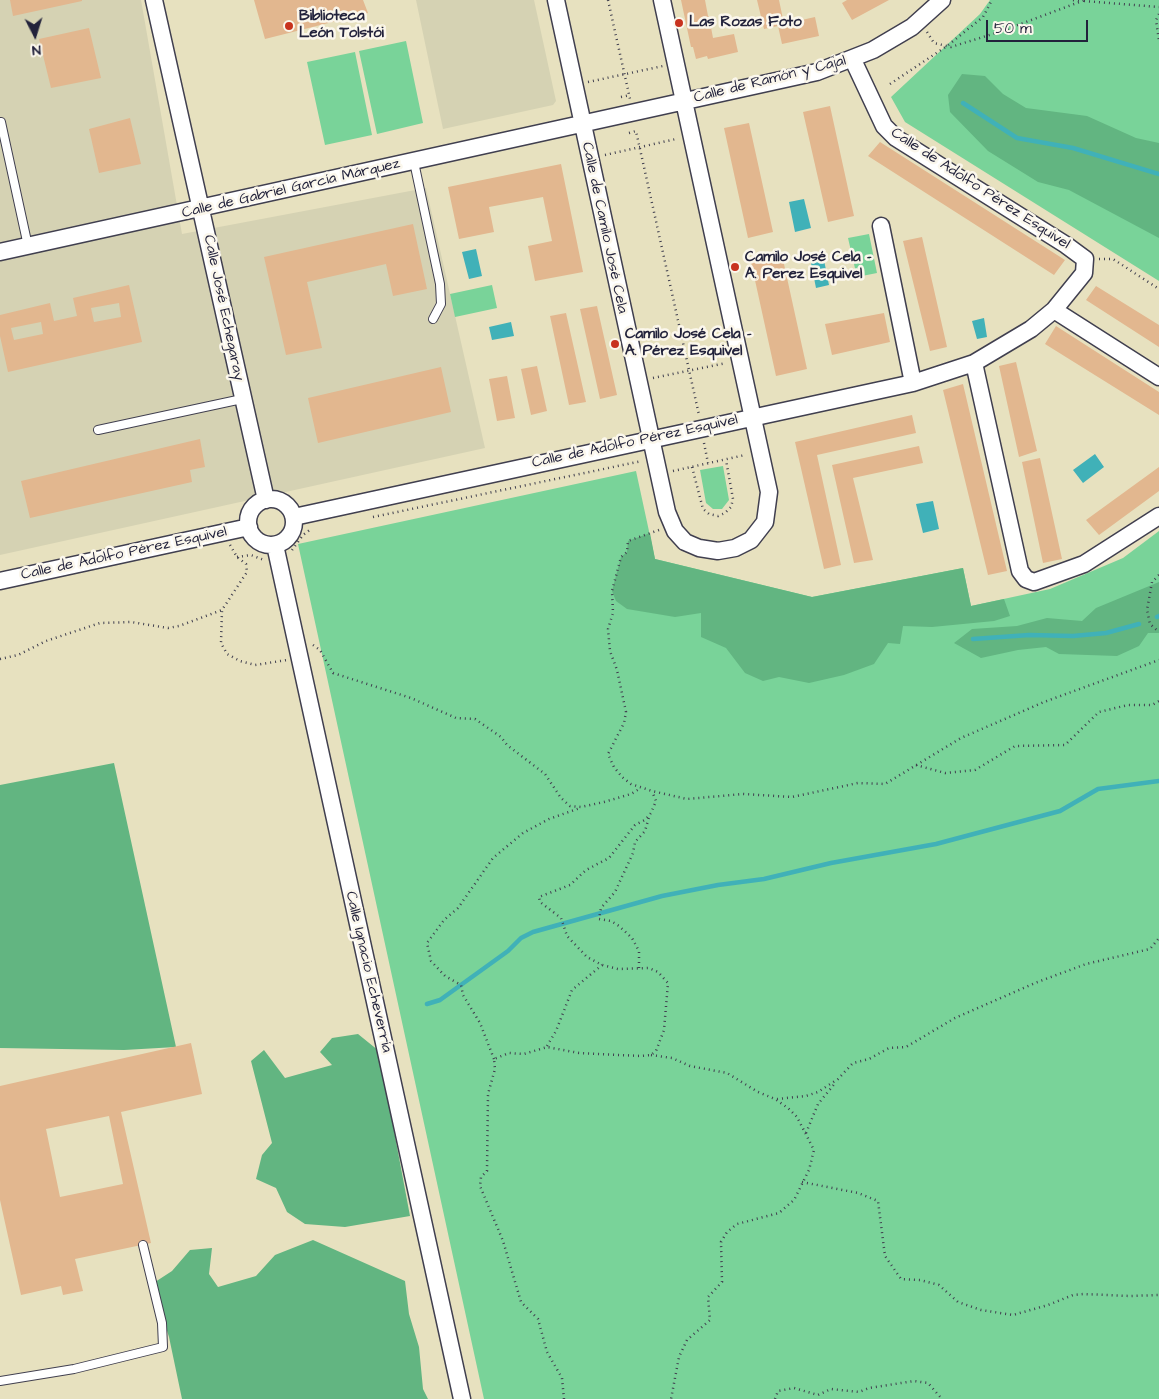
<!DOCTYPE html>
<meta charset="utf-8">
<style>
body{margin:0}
#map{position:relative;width:1159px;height:1399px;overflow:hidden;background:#e7e1bf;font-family:"Architects Daughter",sans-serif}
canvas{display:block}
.north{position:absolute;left:10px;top:10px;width:50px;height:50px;-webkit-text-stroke:4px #fbf7ec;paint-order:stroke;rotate:175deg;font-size:14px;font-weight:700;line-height:20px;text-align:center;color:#22223b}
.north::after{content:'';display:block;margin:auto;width:18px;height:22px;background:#22223b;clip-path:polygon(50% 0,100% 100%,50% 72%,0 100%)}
.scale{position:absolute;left:986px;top:20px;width:102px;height:22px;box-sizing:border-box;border:2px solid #22223b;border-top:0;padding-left:6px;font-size:15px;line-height:18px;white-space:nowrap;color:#22223b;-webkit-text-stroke:4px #fbf7ec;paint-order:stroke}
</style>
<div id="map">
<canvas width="1159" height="1399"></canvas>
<div class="north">N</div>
<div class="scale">50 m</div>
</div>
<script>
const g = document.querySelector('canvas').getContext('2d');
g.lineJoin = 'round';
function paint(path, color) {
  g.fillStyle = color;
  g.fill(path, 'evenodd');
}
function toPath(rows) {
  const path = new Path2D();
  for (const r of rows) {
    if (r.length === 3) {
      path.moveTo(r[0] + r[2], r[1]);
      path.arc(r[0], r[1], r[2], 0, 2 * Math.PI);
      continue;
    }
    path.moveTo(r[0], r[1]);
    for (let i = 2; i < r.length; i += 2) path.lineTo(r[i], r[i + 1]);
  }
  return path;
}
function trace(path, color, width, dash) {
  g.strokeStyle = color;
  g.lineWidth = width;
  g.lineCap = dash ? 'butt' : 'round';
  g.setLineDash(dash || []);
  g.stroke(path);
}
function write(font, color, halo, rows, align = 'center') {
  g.font = font + ' "Architects Daughter",sans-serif';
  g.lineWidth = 5;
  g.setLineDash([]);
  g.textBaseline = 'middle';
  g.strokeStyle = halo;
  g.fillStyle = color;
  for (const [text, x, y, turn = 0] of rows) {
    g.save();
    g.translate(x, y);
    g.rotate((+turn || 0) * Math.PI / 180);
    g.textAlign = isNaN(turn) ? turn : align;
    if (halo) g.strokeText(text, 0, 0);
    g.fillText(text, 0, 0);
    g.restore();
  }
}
const built = toPath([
 [0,0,141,0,182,234,426,188,485,448,0,555],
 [416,0,534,0,556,101,553,105,443,129]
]);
const green = toPath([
 [990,0,1159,0,1159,281,905,122,891,97,980,14],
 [406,41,423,123,377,134,359,51],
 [355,52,372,135,325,145,307,62],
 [869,234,877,273,857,277,848,238],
 [492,285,497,308,455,317,450,294],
 [723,466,729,500,722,509,713,509,706,503,700,470],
 [636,471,655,559,812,597,963,568,971,606,1050,589,1123,558,1159,531,1159,1399,484,1399,298,544]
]);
const forest = toPath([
 [962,74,985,76,1003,94,1026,108,1087,116,1136,138,1159,143,1159,238,1069,190,1038,182,988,151,950,112,948,95],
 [650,533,655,559,812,597,963,568,971,606,1004,599,1010,616,994,621,932,627,903,626,900,644,888,643,874,664,844,675,809,683,779,677,763,681,745,673,726,648,701,637,701,613,675,617,627,609,616,601,612,591,621,557,627,552,628,541],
 [1159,582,1159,633,1148,633,1139,646,1117,656,1059,654,1046,647,1018,650,981,658,954,643,972,629,1017,626,1047,618,1082,621,1096,608],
 [114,763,176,1047,124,1050,0,1048,0,785],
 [358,1034,379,1051,410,1216,345,1227,305,1224,287,1212,276,1188,256,1179,262,1155,272,1143,251,1061,264,1050,285,1078,332,1065,320,1052,332,1038],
 [313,1240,405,1281,409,1314,419,1347,423,1389,428,1399,182,1399,169,1337,152,1284,172,1271,190,1250,212,1248,209,1274,218,1287,256,1276,275,1255]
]);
const water = toPath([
 [804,199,811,228,795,232,789,202],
 [476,249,482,276,469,279,462,252],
 [823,255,829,285,816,288,810,258],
 [984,318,987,337,977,339,972,321],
 [511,322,514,336,492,340,489,327],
 [1095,454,1104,467,1083,483,1073,470],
 [933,501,939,529,923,533,916,504]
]);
const stream = toPath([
 [963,103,1017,138,1073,148,1159,174],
 [1157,617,1159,616],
 [973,639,1029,635,1073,636,1106,633,1139,624],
 [427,1004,440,1000,508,951,521,938,533,932,662,896,718,885,764,879,831,863,936,844,1060,811,1098,789,1159,781]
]);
const building = toPath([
 [10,0,82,0,82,1,13,16],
 [254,0,363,0,368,13,265,39],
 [681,0,705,0,708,16,712,19,710,22,713,38,734,34,738,52,708,59,707,56,696,59,693,47,691,47],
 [757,0,779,0,784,24,815,17,819,36,782,44,778,26,764,29],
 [847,0,889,0,852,20,842,3],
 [89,28,101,78,51,88,39,39],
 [830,106,854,216,828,222,803,112],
 [130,118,141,164,99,173,89,129],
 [749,123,773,232,748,238,724,128],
 [880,142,1065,260,1054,275,868,156],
 [561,164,583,272,535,281,528,246,552,241,543,197,489,207,494,232,459,239,448,187],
 [413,224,427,289,393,296,386,264,307,282,322,348,286,355,264,257],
 [922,237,947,347,930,351,903,241],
 [782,255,807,369,776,376,751,262],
 [129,285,142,342,8,372,0,336,0,315,50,303,54,321,77,316,73,298],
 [119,303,121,317,94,322,91,308],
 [41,322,43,334,14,340,11,328],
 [1096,286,1159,325,1159,347,1086,300],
 [597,306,617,395,600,399,580,309],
 [566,313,586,402,569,405,550,316],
 [884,313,890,342,832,355,825,324],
 [1056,326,1159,392,1159,415,1045,344],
 [1016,362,1037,451,1019,457,999,366],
 [537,366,547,411,531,415,521,369],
 [441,367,451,412,318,443,308,398],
 [507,376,515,418,497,421,489,379],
 [963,384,1007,571,988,575,943,390],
 [912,415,916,433,817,455,841,565,824,569,795,442],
 [200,439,205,467,190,470,192,482,30,518,21,481],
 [919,446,923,463,853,478,873,560,854,563,832,465],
 [1040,458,1062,559,1043,563,1022,462],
 [1159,467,1159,491,1099,535,1086,520],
 [191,1043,202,1094,121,1112,151,1243,75,1259,83,1291,63,1295,61,1286,21,1295,0,1200,0,1086],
 [109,1116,123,1184,60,1197,46,1129]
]);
const path = toPath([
 [608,0,630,99],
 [1073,0,1079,1],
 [1084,1,1159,7],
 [1159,14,1156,20,1159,41],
 [927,32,934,43,951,47,999,32,1085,0],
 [588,82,663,66],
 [890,84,947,46,983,17,992,0],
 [621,97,630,95],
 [629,133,636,131,699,415],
 [605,155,676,139],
 [1099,259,1113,259,1159,289],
 [653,378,726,363],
 [704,443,708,463],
 [692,467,703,509,709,514,718,516,725,513,731,507,733,499,726,460],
 [673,471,745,455],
 [373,517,642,461],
 [659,530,628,541,627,552,621,557,612,591,613,613,608,629,610,651,617,670,626,712,624,723,608,754,614,767,622,777,631,784,652,791,687,799,743,794,792,797,858,783,885,784,961,738,1044,702,1159,660],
 [230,545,237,557,246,564,247,572,222,610,221,643,227,654,240,661,255,665,287,660],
 [292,550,303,535,311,529],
 [237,557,251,555,264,560],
 [1159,575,1152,582,1147,610,1150,624,1159,632],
 [313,645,320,650,333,673,411,698,456,718,475,719,501,737,507,745,545,774,561,798,570,806,581,807,604,802,631,794,641,788],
 [0,659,18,655,46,641,100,623,131,622,168,628,179,626,222,610],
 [916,765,945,773,975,770,1015,746,1065,745,1099,712,1128,705,1152,705,1159,701],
 [639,968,639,951,632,938,619,926,611,921,599,919,601,908,615,892,633,853,635,842,645,831,649,817],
 [547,1046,556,1031,572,990,602,965],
 [651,1055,672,1058,690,1066,727,1073,758,1092,775,1099,788,1108,797,1117,814,1150,809,1170,794,1200,779,1213,737,1224,727,1232,721,1242,722,1282,708,1297,710,1320,687,1340,679,1357,671,1399],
 [494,1059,480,1023,463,995,461,985,445,976,431,961,427,943,444,920,458,908,493,858,523,833,549,819,580,808],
 [777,1099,806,1096,818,1092,838,1079,853,1063,869,1059,889,1048,906,1047,955,1018,1035,983,1086,964,1150,949,1159,938],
 [806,1133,818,1104,836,1082],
 [802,1182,858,1193,878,1201,885,1256,901,1279,920,1280,939,1285,958,1302,981,1310,1013,1315,1048,1305,1073,1295,1083,1294,1130,1296,1159,1295],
 [564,1399,562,1378,547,1352,538,1319,521,1302,503,1241,480,1186,481,1177,487,1171,488,1094,495,1069,494,1059,509,1053,524,1054,547,1047,579,1053,641,1056,651,1055,656,1051,664,1030,668,983,658,972,649,968,618,969,602,965,587,957,567,936,561,918,540,902,539,897,570,885,586,870,609,858,635,825,645,820,651,813,656,801,652,791],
 [775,1399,778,1391,794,1388,818,1395,831,1389,859,1392,869,1388,914,1381,928,1383,942,1399]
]);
const service = toPath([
 [1,122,28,246],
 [414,162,440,284,441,304,433,319],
 [98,430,242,399],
 [0,1381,74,1369,163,1347,162,1323,143,1245]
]);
const minor = toPath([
 [154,0,266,500],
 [556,0,667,512,675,531,685,542,699,548,718,551,735,548,751,540,765,522,769,492,662,0],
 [853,60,884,126,896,138,1066,245,1085,259,1084,273,1054,310,1031,329,974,363,1020,571,1026,579,1034,582,1084,564,1159,516],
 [881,226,913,383],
 [0,252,817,72,873,50,912,27,942,0],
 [1054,310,1159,377],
 [271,522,23],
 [294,517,913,383,974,363],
 [275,545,462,1399],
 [0,581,249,527]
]);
const markers = [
 [679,23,5,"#c8321e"],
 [289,26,5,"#c8321e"],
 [735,267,5,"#c8321e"],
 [615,344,5,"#c8321e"]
];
const poiNames = [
 ["Biblioteca",299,17],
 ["León Tolstói",299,34],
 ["Las Rozas Foto",689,23],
 ["Camilo José Cela -",745,258],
 ["A. Perez Esquivel",745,275],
 ["Camilo José Cela -",625,335],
 ["A. Pérez Esquivel",625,352]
];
const streetNames = [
 ["Calle de Ramón y Cajal",770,80,-14],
 ["Calle de Gabriel García Márquez",291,189,-13],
 ["Calle de Adolfo Pérez Esquivel",980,189,33],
 ["Calle de Camilo José Cela",604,228,78],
 ["Calle José Echegaray",223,308,78],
 ["Calle de Adolfo Pérez Esquivel",635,442,-12],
 ["Calle de Adolfo Pérez Esquivel",124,554,-12],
 ["Calle Ignacio Echeverría",368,972,77]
];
paint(built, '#d5d2b3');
paint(green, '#79d399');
paint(forest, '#62b581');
paint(water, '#40b1b8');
trace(stream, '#40b1b8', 4.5);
paint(building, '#e2b78f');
trace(service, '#403f4f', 10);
trace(minor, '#403f4f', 19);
trace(path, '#403f4f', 2.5, [1, 4]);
trace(service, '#fff', 8);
trace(minor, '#fff', 16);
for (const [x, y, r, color] of markers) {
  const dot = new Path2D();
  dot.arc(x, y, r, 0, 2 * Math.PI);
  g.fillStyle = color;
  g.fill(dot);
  trace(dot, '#fbf7ec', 2);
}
write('bold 15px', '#22223b', '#fbf7ec', poiNames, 'left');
write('15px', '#22223b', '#fbf7ec', streetNames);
</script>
